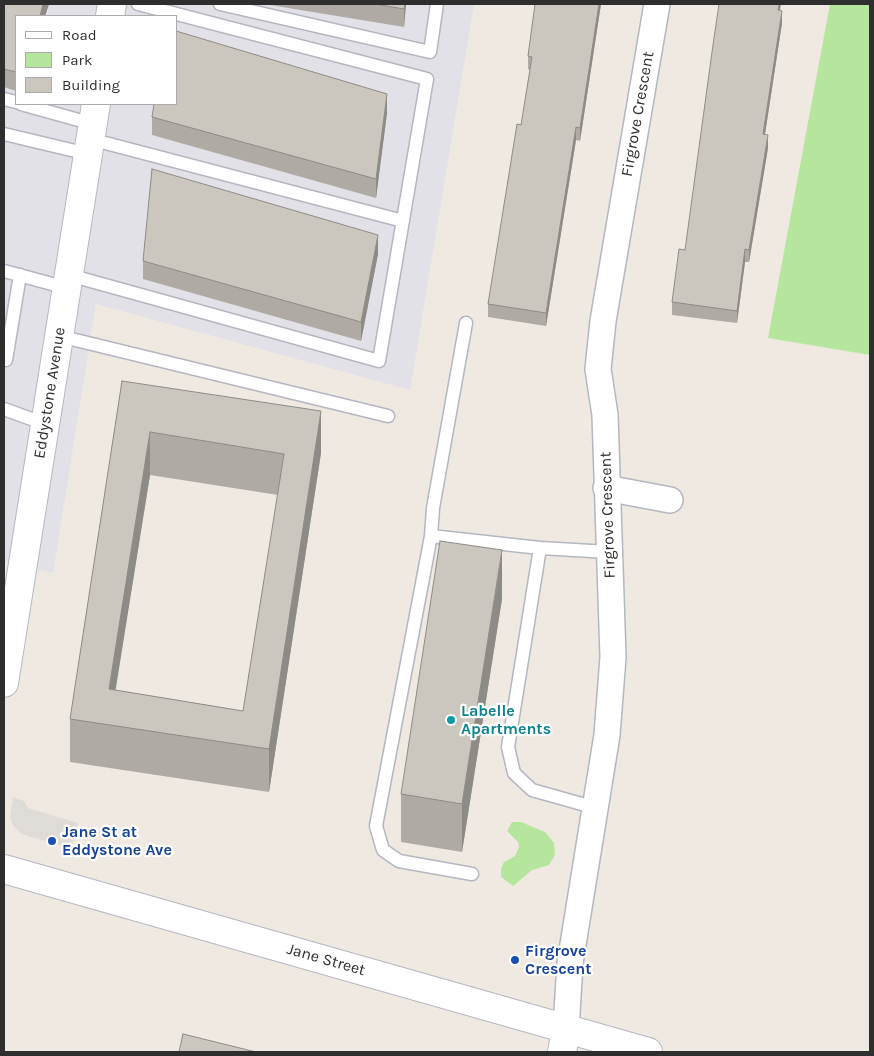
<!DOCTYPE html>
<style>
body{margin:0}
#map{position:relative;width:874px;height:1056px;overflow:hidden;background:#efe9e1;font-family:Karla,sans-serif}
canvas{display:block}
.frame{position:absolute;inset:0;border:5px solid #2e2e2e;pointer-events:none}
.legend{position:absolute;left:15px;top:15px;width:162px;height:90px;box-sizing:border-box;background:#fff;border:1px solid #ababab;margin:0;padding:6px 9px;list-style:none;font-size:15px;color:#2e2e2e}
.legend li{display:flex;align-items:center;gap:10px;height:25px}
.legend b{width:25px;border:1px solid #ababab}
</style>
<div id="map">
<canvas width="874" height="1056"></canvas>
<div class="frame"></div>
<ul class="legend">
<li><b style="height:6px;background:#fff"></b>Road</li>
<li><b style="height:14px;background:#b6e59e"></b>Park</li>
<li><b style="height:14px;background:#cbc7bf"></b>Building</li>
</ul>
</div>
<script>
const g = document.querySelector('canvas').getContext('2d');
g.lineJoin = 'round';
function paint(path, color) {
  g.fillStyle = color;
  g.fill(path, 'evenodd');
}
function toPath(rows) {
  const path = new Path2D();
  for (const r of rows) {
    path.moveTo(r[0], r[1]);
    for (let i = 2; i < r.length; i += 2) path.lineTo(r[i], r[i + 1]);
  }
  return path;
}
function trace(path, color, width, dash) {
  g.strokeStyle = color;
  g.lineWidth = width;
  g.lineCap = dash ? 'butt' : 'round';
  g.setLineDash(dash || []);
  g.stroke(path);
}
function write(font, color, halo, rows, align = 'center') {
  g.font = font + ' Karla,sans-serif';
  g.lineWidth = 4.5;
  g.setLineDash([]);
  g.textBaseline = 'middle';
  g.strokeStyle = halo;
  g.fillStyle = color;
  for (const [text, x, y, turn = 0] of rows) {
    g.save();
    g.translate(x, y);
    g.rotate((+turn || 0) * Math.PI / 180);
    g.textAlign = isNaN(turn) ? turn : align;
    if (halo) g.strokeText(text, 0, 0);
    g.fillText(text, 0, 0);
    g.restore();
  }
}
const industrial = toPath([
 [4,4,474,4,410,390,96,304,53,573,4,561],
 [16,16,176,16,176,104,16,104]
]);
const green = toPath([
 [830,4,870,4,870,355,768,338],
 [512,822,521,822,545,832,554,843,555,855,549,865,532,870,513,886,501,877,501,869,504,862,515,856,519,847,518,842,507,831]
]);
const plaza = toPath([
 [13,797,24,801,28,808,78,823,71,848,27,836,19,832,13,825,10,817]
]);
const service = toPath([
 [220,4,430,52,437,4],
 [4,99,16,102],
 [21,104,93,124],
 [4,134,88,154],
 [90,139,403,221],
 [4,271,67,288],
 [69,275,379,361,427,79,138,4],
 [59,336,388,416],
 [6,360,20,275],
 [4,409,45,424],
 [431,536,433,508,466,323],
 [540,548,508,747,514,773,532,790,596,808],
 [472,874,399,861,383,850,376,826,431,536,540,548,609,552]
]);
const minor = toPath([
 [606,488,670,500],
 [566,1029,570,963,607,735,613,657,605,415,598,369,603,321,657,4]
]);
const tertiary = toPath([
 [110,16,112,4],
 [4,683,96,104],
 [562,1052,566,1029]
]);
const secondary = toPath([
 [4,869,648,1052]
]);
const wall = toPath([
 [4,4,49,4,45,16,16,16,16,91,4,87],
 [264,4,406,4,404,27],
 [535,4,601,4,580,141,576,140,546,326,488,317,488,304,521,125,530,70,528,69,528,56],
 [780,10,782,23,765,134,768,148,749,262,745,262,737,323,672,315,672,302,685,250],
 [387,113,376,198,152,135,152,117],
 [378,254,361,341,143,279,143,261],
 [122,381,321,453,269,792,70,762,70,719],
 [150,475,278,495,243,711,115,690],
 [502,599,462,852,401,842,401,794]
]);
const shadedWall = toPath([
 [43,4,49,4,45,16,40,16],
 [405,4,406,4,404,27,404,9],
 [599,4,601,4,580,141,580,128],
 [779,4,781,4,778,23,778,10],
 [782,11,782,23,763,147,763,134],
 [387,94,387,113,376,198,376,179],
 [576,127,576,140,546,326,546,313],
 [768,135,768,148,749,262,749,250],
 [378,235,378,254,361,341,361,322],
 [745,249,745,262,737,323,737,311],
 [321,411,321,453,269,792,269,749],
 [150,432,150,475,110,725,109,689],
 [502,550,502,599,462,852,462,804]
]);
const building = toPath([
 [4,4,43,4,40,16,16,16,16,72,4,69,4,4],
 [375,4,405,4,404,9,375,4],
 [535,4,599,4,580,128,576,127,546,313,488,304,517,124,521,125,532,57,528,56,535,4],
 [719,4,779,4,778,10,782,11,763,134,768,135,749,250,745,249,737,311,672,302,679,249,685,250,712,52,719,4],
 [176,31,387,94,376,179,152,117,154,104,176,104,176,31],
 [152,169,378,235,361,322,143,261,152,169],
 [122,381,321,411,269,749,70,719,122,381],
 [150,432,284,454,243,711,109,689,150,432],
 [440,541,502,550,462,804,401,794,440,541],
 [183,1034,256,1052,179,1052,183,1034]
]);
const markers = [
 [451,720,5,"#0f9aa8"],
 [52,841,5,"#1a4fb4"],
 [515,960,5,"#1a4fb4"]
];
const streetNames = [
 ["Firgrove Crescent",638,114,-80],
 ["Eddystone Avenue",50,393,-81],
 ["Firgrove Crescent",608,515,-92],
 ["Jane Street",326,960,16]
];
const cultureNames = [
 ["Labelle",461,711],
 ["Apartments",461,729]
];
const transitNames = [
 ["Jane St at",62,832],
 ["Eddystone Ave",62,850],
 ["Firgrove",525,951],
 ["Crescent",525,969]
];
paint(industrial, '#e3e1e8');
paint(green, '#b6e59e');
paint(plaza, '#dfdcd8');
trace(service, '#b4b7c1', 15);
trace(minor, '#b4b7c1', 28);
trace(tertiary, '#b4b7c1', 30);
trace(secondary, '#b4b7c1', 30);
trace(service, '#fff', 12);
trace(minor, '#fff', 25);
trace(tertiary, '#fff', 28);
trace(secondary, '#fff', 28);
paint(wall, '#afaba4');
paint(shadedWall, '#8e8b86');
paint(building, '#cbc7bf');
trace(building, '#8e8b86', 1);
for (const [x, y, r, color] of markers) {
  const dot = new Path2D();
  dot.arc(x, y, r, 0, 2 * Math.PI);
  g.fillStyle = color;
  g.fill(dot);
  trace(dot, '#fff', 2);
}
write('16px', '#2e2e2e', '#fff', streetNames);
write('bold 16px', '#0d838f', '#fff', cultureNames, 'left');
write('bold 16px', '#164399', '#fff', transitNames, 'left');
</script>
